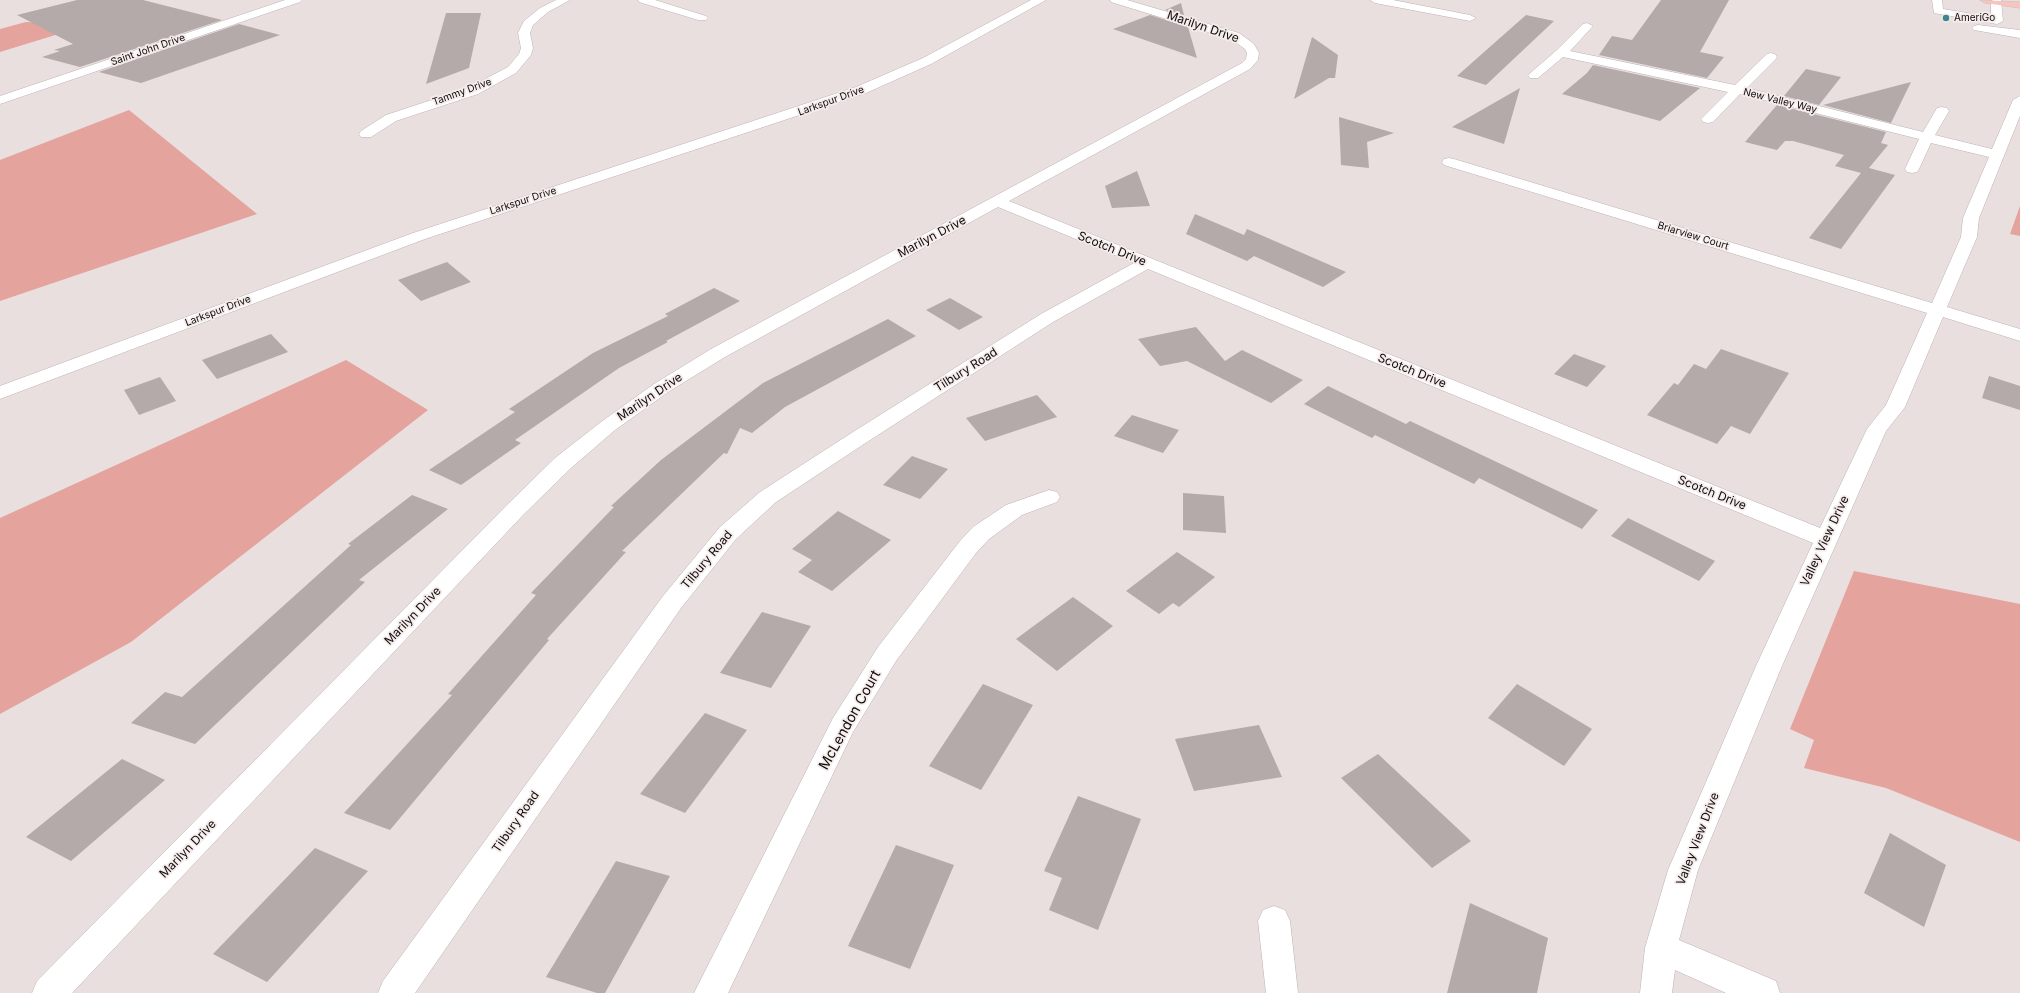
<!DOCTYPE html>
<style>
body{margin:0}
canvas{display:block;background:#e8dfde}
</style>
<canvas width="2020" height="993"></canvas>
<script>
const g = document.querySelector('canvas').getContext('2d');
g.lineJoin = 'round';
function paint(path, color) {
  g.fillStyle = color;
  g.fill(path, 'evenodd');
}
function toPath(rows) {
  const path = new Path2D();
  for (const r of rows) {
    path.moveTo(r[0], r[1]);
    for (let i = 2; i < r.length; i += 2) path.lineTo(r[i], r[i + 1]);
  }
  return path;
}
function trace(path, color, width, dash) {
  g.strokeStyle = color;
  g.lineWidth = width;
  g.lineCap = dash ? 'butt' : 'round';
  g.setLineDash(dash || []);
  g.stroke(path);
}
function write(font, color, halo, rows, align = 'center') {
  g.font = font + ' Inter,sans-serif';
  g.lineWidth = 3.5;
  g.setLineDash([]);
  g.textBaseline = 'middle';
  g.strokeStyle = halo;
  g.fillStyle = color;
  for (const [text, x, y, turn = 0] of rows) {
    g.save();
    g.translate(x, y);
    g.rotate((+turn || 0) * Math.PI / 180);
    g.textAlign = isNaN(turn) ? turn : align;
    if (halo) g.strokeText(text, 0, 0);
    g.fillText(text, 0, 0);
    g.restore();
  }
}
const green = toPath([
 [26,22,88,25,0,52,0,29],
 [129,110,257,214,0,301,0,160],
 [2020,206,2020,236,2010,234],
 [346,360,428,410,131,642,0,714,0,518],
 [1854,571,2020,604,2020,842,1886,788,1804,768,1814,740,1790,729]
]);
const building = toPath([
 [77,0,143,0,222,20,80,67,42,57,60,51,54,50,73,44,17,15],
 [1661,0,1729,0,1700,52,1724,57,1707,78,1599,55,1612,36,1632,40],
 [1181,3,1184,15,1165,10],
 [446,13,481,13,469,68,426,84],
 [1150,15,1188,27,1197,58,1113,29],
 [1526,15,1554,21,1486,85,1457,76],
 [239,24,280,35,141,83,99,72],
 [1312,37,1338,55,1335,78,1329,78,1294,99],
 [1593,65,1700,88,1660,121,1562,94,1587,73],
 [1806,69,1841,77,1819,105,1784,96],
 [1911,82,1891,123,1823,105],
 [1520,88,1504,144,1452,127],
 [1777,105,1886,132,1881,143,1888,145,1869,168,1895,175,1841,249,1809,238,1861,173,1835,166,1844,155,1793,141,1785,141,1777,150,1745,142],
 [1339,117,1394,133,1367,142,1369,168,1341,165],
 [1137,171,1150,206,1112,208,1105,186],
 [1195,214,1244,235,1247,229,1346,272,1323,287,1254,256,1247,261,1186,234],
 [447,262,471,282,421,301,398,280],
 [714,288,740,301,666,341,668,342,619,368,515,440,521,443,461,485,429,470,515,412,509,409,593,353,668,316,665,314],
 [950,298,983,317,959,330,926,310],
 [888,319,916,336,785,407,752,433,740,428,727,454,724,453,622,551,626,552,547,639,549,640,390,830,344,813,452,695,448,694,536,595,531,593,614,507,611,506,661,460,763,383],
 [1196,327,1225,361,1242,350,1303,380,1271,403,1187,361,1160,366,1138,339],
 [271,334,288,352,217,379,202,360],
 [1721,349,1789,373,1750,434,1731,426,1717,444,1647,415,1674,383,1678,385,1694,364,1706,369],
 [1574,354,1606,366,1587,387,1554,374],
 [1989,376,2020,386,2020,410,1982,398],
 [160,377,176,401,139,415,124,390],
 [1328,386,1406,424,1410,421,1598,510,1582,529,1479,478,1474,484,1375,435,1372,438,1304,404],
 [1037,395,1057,417,985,441,966,418],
 [1132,415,1179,430,1163,453,1114,436],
 [912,456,948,469,920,499,883,485],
 [1183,493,1224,496,1226,533,1183,530],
 [412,495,448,509,359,580,365,582,195,744,131,723,165,692,182,697,351,545,348,544],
 [838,511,891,540,832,591,798,572,812,560,792,549],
 [1628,518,1715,561,1699,581,1611,536],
 [1177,552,1215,577,1179,607,1173,603,1159,614,1126,591],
 [1073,597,1113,626,1057,671,1016,639],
 [762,612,811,626,771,688,720,673],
 [983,684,1033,705,981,790,929,766],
 [1517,684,1592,729,1564,766,1488,718],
 [705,713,747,730,685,813,640,794],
 [1259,725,1282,777,1194,791,1175,739],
 [1378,754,1471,841,1432,868,1341,778],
 [122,759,165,780,71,861,26,837],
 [1078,796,1141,819,1098,930,1049,910,1062,878,1044,871],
 [1890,833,1946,865,1924,927,1864,893],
 [896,845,954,865,910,969,848,946],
 [315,848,368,871,267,982,213,954],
 [616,861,670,876,605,993,597,993,546,977],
 [1470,903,1548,938,1537,993,1447,993]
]);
const minor = toPath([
 [285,0,302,0,300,2,0,104,0,96,285,0],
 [556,0,570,0,548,12,533,25,530,33,533,48,531,55,516,73,478,94,396,121,371,137,361,137,359,134,361,131,386,115,468,88,508,67,519,54,521,48,518,33,524,21,540,8,556,0],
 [638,0,655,0,706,16,708,18,706,20,698,20,639,2,638,0],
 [1031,0,1046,0,931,64,866,93,425,239,0,399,0,386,413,233,856,87,923,58,1031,0],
 [1110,0,1127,0,1239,33,1254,44,1259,53,1258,60,1250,69,1009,201,1820,528,1867,429,1886,405,1927,313,1444,165,1442,162,1444,159,1449,158,1454,159,1932,303,1961,237,1963,218,1989,157,1931,143,1919,169,1917,172,1912,173,1907,172,1905,169,1919,139,1740,94,1713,122,1708,123,1703,122,1701,119,1728,92,1563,57,1538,78,1530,78,1528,75,1557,50,1583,24,1587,23,1593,26,1570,51,1735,85,1767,54,1771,53,1775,54,1777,57,1775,60,1747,88,1923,132,1937,108,1942,107,1947,108,1949,111,1935,135,1992,149,2013,100,2020,96,2020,116,1979,218,1977,237,1947,307,2020,329,2020,341,1943,317,1905,407,1886,431,1782,666,1698,870,1679,940,1776,981,1780,993,1726,993,1675,970,1672,993,1640,993,1645,948,1668,870,1756,666,1813,543,1148,269,1053,322,867,442,776,502,736,539,681,608,415,993,378,993,383,981,663,596,720,527,760,492,853,432,1041,314,1134,263,998,207,725,357,668,392,615,430,571,468,523,515,72,993,32,993,37,981,507,505,555,458,601,422,654,384,711,349,1242,63,1246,59,1247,53,1245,49,1231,39,1111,2,1110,0],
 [1370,0,1393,0,1470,15,1476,18,1470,21,1375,3,1370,0],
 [1932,0,1942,0,1943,9,1991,17,1991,2,1993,0,2001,0,2003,21,1997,24,1934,13,1932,0],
 [1978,25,2020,30,2020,38,1974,30,1972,28,1974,26,1978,25],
 [1049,490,1057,492,1060,497,1057,502,1022,515,989,539,976,553,896,661,853,732,728,993,694,993,833,718,878,647,960,541,973,527,1006,505,1049,490],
 [1274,906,1285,910,1290,921,1298,993,1266,993,1258,921,1263,910,1274,906]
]);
const major = toPath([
 [1980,0,2020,2,2020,8,1985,3,1980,0]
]);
const markers = [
 [1946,18,4,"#3e858d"]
];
const farPoinames = [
 ["AmeriGo",1954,18]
];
const farStreetnames = [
 ["Saint John Drive",148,50,-19],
 ["Tammy Drive",462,92,-20],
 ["Larkspur Drive",831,101,-20],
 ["New Valley Way",1780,101,14],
 ["Larkspur Drive",523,201,-18],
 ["Briarview Court",1693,236,17],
 ["Larkspur Drive",218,311,-21]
];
const streetNames = [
 ["Marilyn Drive",1203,27,19],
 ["Marilyn Drive",932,237,-28],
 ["Scotch Drive",1112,249,22],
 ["Tilbury Road",966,370,-32],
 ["Scotch Drive",1412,371,22],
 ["Marilyn Drive",650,397,-34],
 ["Scotch Drive",1712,493,22],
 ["Valley View Drive",1825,541,-65],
 ["Tilbury Road",707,560,-50],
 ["Marilyn Drive",413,616,-46],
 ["Tilbury Road",516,822,-55],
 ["Valley View Drive",1698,839,-69],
 ["Marilyn Drive",188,849,-46]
];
const nearStreetnames = [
 ["McLendon Court",850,720,-61]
];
paint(green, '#e4a39d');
paint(building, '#b3aaa9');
trace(minor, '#bcb3b2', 1);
trace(major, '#c0c0c0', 1);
paint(minor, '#fff');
paint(major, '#f7c4bf');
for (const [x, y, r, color] of markers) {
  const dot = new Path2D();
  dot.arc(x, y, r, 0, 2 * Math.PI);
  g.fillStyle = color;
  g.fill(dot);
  trace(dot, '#f5eceb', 1.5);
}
write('10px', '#0e0c0b', '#f5eceb', farPoinames, 'left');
write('10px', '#0e0c0b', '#f5eceb', farStreetnames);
write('12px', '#0e0c0b', '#f5eceb', streetNames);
write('14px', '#0e0c0b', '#f5eceb', nearStreetnames);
</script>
